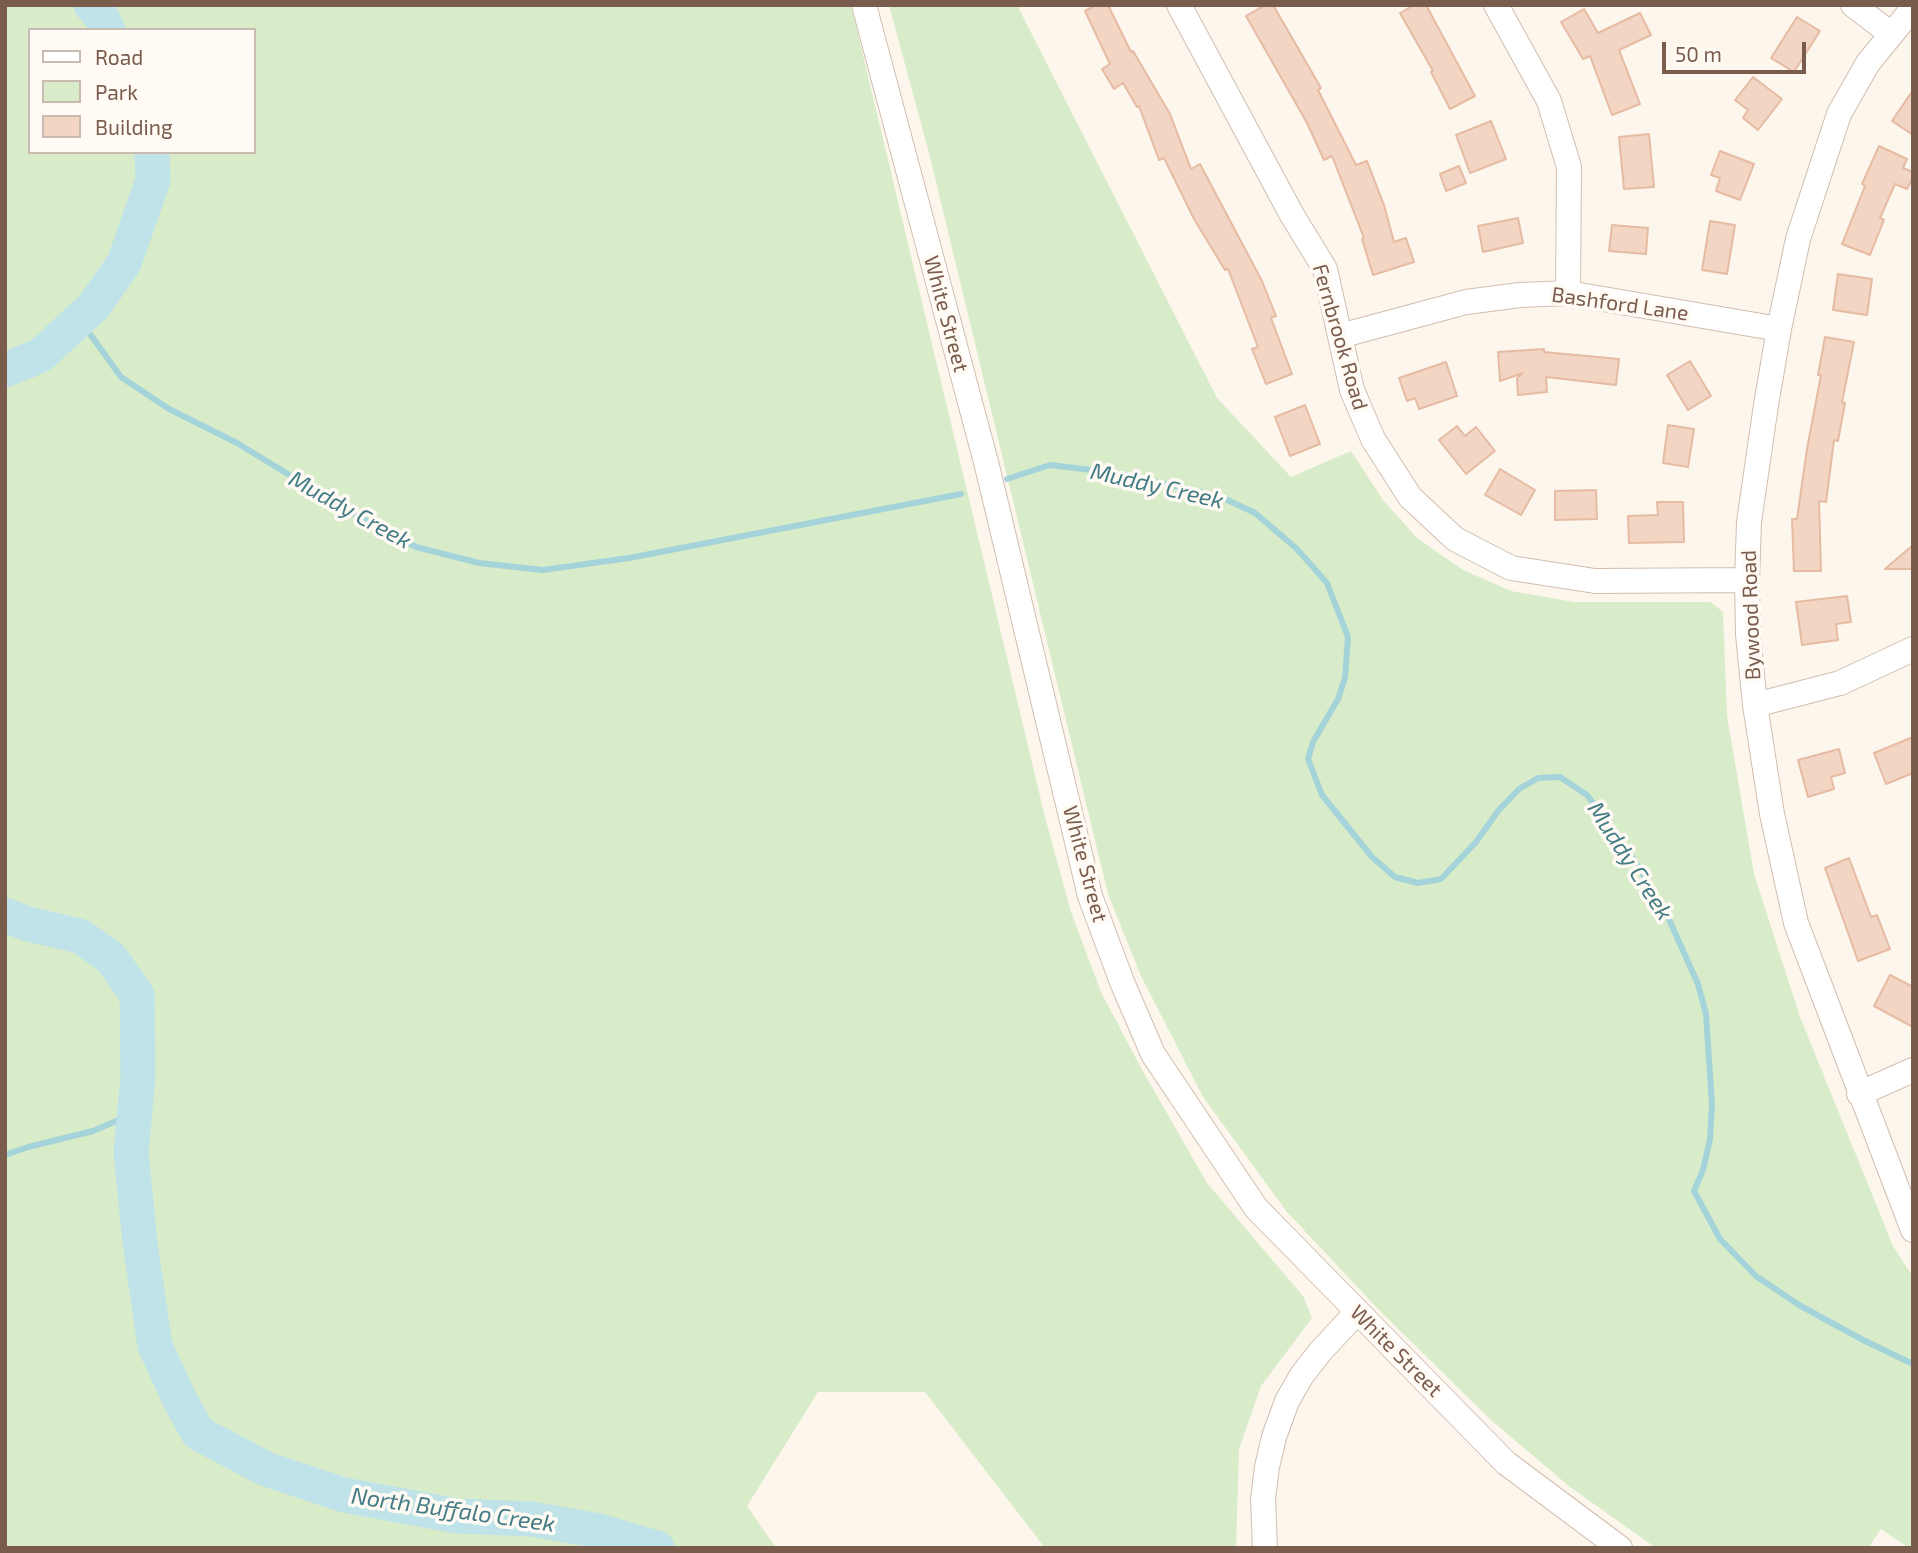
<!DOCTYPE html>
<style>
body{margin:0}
#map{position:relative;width:1918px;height:1553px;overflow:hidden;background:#fdf6ec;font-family:"Exo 2",sans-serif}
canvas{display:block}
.frame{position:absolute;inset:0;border:7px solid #7a5c4d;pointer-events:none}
.legend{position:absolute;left:28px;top:28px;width:228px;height:126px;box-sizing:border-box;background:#fffaf3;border:2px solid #cabbb1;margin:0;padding:9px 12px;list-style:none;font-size:21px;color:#7a5c4d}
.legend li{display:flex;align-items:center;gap:14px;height:35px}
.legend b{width:35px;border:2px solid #cabbb1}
.scale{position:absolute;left:1662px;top:42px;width:144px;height:32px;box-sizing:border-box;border:4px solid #7a5c4d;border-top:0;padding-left:9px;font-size:21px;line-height:24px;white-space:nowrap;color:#7a5c4d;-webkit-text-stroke:5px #fffaf3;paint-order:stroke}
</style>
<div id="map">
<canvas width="1918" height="1553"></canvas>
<div class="frame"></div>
<ul class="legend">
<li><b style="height:9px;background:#fff"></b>Road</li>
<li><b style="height:19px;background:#d8ecc9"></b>Park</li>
<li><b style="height:19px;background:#f3d5c3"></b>Building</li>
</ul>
<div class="scale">50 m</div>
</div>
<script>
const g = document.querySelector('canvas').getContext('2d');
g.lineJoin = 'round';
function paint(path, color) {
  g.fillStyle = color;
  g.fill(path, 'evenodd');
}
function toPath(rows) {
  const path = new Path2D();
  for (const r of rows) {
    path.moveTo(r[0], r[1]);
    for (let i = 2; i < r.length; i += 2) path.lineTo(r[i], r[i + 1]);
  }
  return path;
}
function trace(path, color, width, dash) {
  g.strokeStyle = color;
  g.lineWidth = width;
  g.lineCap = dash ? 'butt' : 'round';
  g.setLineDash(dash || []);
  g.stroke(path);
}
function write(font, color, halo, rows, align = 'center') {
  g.font = font + ' "Exo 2",sans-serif';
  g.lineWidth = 7;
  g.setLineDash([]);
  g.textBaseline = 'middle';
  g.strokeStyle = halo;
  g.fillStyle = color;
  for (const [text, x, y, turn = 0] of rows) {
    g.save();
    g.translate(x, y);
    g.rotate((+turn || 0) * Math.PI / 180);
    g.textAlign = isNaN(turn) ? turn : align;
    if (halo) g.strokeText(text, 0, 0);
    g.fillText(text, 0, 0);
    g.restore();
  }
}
const green = toPath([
 [5,5,851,5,1045,817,1071,912,1101,992,1140,1066,1207,1183,1303,1296,1312,1318,1261,1386,1239,1449,1236,1548,1045,1548,925,1392,818,1392,747,1506,776,1548,5,1548],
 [30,30,254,30,254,152,30,152],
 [889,5,1017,5,1217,398,1291,477,1351,451,1383,500,1417,538,1463,570,1511,591,1574,602,1711,602,1723,612,1727,716,1754,874,1800,1017,1893,1246,1913,1277,1913,1548,1909,1548,1881,1529,1868,1548,1656,1548,1570,1487,1491,1420,1379,1310,1287,1212,1203,1097,1141,976,1108,894,929,153]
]);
const stream = toPath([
 [80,320,121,377,169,409,237,443,345,509,416,547,479,563,543,570,629,558,961,494],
 [1007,479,1050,465,1117,473,1219,496,1255,513,1297,549,1327,583,1348,637,1345,678,1338,699,1313,742,1308,759,1322,795,1372,857,1395,877,1418,883,1441,879,1476,842,1498,811,1519,789,1538,778,1560,777,1587,795,1635,861,1667,915,1698,984,1706,1014,1712,1105,1710,1139,1703,1170,1694,1191,1720,1239,1756,1276,1799,1305,1863,1340,1913,1364],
 [5,1155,28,1147,93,1131,135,1113]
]);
const river = toPath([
 [91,5,101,16,108,30],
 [5,370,41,355,94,306,124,263,153,180,152,152],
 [5,915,28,924,80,936,111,958,137,995,138,1077,131,1152,140,1243,155,1346,180,1400,198,1433,266,1469,344,1495,457,1516,532,1519,599,1531,657,1548]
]);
const building = toPath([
 [1096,5,1108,5,1131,52,1133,51,1170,114,1191,169,1200,164,1262,281,1276,316,1271,318,1292,374,1266,384,1252,349,1258,347,1228,269,1225,270,1194,219,1164,158,1159,160,1139,106,1137,107,1123,83,1114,89,1102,69,1110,64,1085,11,1096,5],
 [1265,5,1273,5,1302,55,1321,88,1318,90,1356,165,1367,161,1384,205,1394,242,1406,238,1414,262,1373,275,1362,239,1364,238,1332,156,1324,160,1307,123,1246,16,1265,5],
 [1414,5,1426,5,1475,96,1450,109,1431,72,1433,71,1400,13,1414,5],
 [1584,9,1598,33,1640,13,1651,35,1619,50,1640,104,1612,115,1590,56,1583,59,1561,22,1584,9],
 [1797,17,1820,31,1794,72,1771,58,1797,17],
 [1753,77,1782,99,1758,130,1743,118,1748,110,1735,100,1753,77],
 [1913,90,1913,135,1892,121,1913,90],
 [1491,121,1506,159,1470,173,1456,135,1491,121],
 [1649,134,1654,187,1624,189,1619,137,1649,134],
 [1879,146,1907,159,1903,168,1913,172,1913,177,1907,189,1895,184,1880,218,1884,220,1870,255,1842,244,1865,186,1862,184,1879,146],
 [1720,151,1754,164,1740,200,1716,191,1720,178,1711,175,1720,151],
 [1459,166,1466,183,1446,191,1440,174,1459,166],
 [1518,218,1523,243,1483,252,1478,226,1518,218],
 [1710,221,1735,225,1727,274,1702,270,1710,221],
 [1612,225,1648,228,1646,254,1609,251,1612,225],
 [1838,274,1872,279,1867,315,1833,310,1838,274],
 [1825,337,1854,342,1842,402,1845,403,1838,441,1834,440,1826,502,1819,501,1821,571,1794,571,1792,519,1797,519,1807,449,1821,375,1818,375,1825,337],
 [1544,349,1544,352,1619,359,1616,385,1546,377,1547,392,1518,395,1517,378,1523,373,1500,381,1498,352,1544,349],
 [1690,361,1711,396,1688,410,1667,375,1690,361],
 [1446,362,1457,396,1419,409,1415,398,1407,401,1399,378,1446,362],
 [1305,405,1320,444,1290,456,1275,417,1305,405],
 [1668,425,1694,429,1688,467,1663,463,1668,425],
 [1457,426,1465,436,1476,427,1495,451,1466,474,1439,440,1457,426],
 [1500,469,1535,490,1521,515,1485,495,1500,469],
 [1596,490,1597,519,1555,520,1555,491,1596,490],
 [1657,502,1683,502,1684,542,1629,543,1628,516,1658,515,1657,502],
 [1913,545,1913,569,1885,569,1913,545],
 [1847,596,1851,622,1836,624,1838,640,1802,645,1796,602,1847,596],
 [1913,737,1913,773,1886,784,1874,753,1913,737],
 [1839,749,1845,773,1831,777,1834,789,1808,797,1798,760,1839,749],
 [1849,858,1871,917,1877,915,1890,949,1858,961,1825,868,1849,858],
 [1890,975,1913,987,1913,1027,1874,1006,1890,975]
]);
const minor = toPath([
 [864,5,987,466,1090,896,1122,982,1153,1054,1256,1208,1506,1463,1620,1548],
 [1179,5,1292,215,1325,269,1352,390,1373,439,1410,497,1455,539,1511,568,1595,581,1747,580],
 [1496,5,1549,101,1569,167,1568,293],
 [1853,5,1891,34],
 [1913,8,1868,63,1839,114,1798,239,1779,329,1766,405,1749,522,1747,580,1748,634,1755,705,1772,814,1796,923,1913,1230],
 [1340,336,1466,302,1520,295,1568,293,1779,329],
 [1755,705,1840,683,1913,649],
 [1859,1094,1913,1070],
 [1265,1548,1263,1499,1267,1467,1274,1437,1287,1401,1302,1375,1320,1352,1357,1312]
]);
const streetNames = [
 ["Bashford Lane",1620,304,8],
 ["White Street",946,314,75],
 ["Fernbrook Road",1340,337,74],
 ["Bywood Road",1751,615,-92],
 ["White Street",1085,864,75],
 ["White Street",1396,1351,45]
];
const waterNames = [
 ["Muddy Creek",1157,486,13],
 ["Muddy Creek",350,510,29],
 ["Muddy Creek",1630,861,57],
 ["North Buffalo Creek",453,1510,8]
];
paint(green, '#d8ecc9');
trace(stream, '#a5d3da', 6);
trace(river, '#bfe3e8', 35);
paint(building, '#f3d5c3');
trace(building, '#e6bba3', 2);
trace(minor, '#d1beb0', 26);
trace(minor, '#fff', 24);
write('21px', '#7a5c4d', '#fffaf3', streetNames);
write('italic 23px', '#437c86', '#fffaf3', waterNames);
</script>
